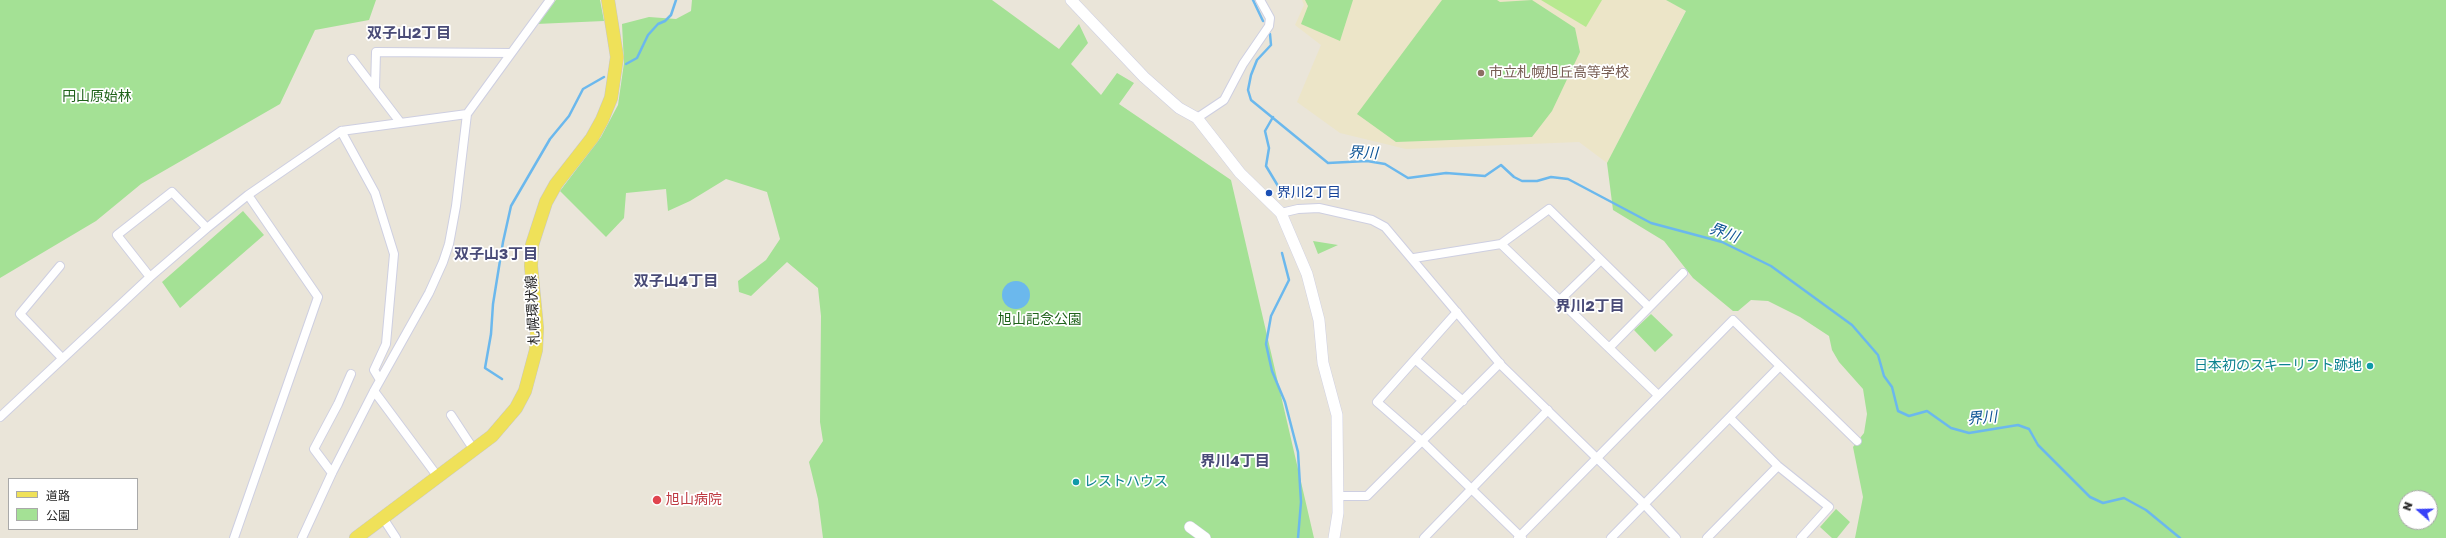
<!DOCTYPE html>
<meta charset="utf-8">
<style>
body{margin:0}
#map{position:relative;width:2446px;height:538px;overflow:hidden;background:#eae5d9;font-family:"Golos Text","Noto Sans JP",sans-serif}
canvas{display:block}
.legend{position:absolute;left:8px;top:478px;width:130px;height:52px;box-sizing:border-box;background:#fff;border:1px solid #a9a9a9;margin:0;padding:5px 7px;list-style:none;font-size:12px;color:#282828}
.legend li{display:flex;align-items:center;gap:8px;height:20px}
.legend b{width:20px;border:1px solid #a9a9a9}
.north{position:absolute;left:2398px;top:490px;width:40px;height:40px;box-sizing:border-box;background:#fff;border:1px solid #a9a9a9;border-radius:50%;rotate:290deg;font-size:11px;font-weight:700;line-height:16px;text-align:center;color:#282828}
.north::after{content:'';display:block;margin:auto;width:14px;height:18px;background:#3841f8;clip-path:polygon(50% 0,100% 100%,50% 72%,0 100%)}
</style>
<div id="map">
<canvas width="2446" height="538"></canvas>
<ul class="legend">
<li><b style="height:5px;background:#efe159"></b>道路</li>
<li><b style="height:11px;background:#a4e195"></b>公園</li>
</ul>
<div class="north">N</div>
</div>
<script>
const g = document.querySelector('canvas').getContext('2d');
g.lineJoin = 'round';
function paint(path, color) {
  g.fillStyle = color;
  g.fill(path, 'evenodd');
}
function toPath(rows) {
  const path = new Path2D();
  for (const r of rows) {
    if (r.length === 3) {
      path.moveTo(r[0] + r[2], r[1]);
      path.arc(r[0], r[1], r[2], 0, 2 * Math.PI);
      continue;
    }
    path.moveTo(r[0], r[1]);
    for (let i = 2; i < r.length; i += 2) path.lineTo(r[i], r[i + 1]);
  }
  return path;
}
function trace(path, color, width, dash) {
  g.strokeStyle = color;
  g.lineWidth = width;
  g.lineCap = dash ? 'butt' : 'round';
  g.setLineDash(dash || []);
  g.stroke(path);
}
function write(font, color, halo, rows, align = 'center') {
  g.font = font + ' "Golos Text","Noto Sans JP",sans-serif';
  g.lineWidth = 3.5;
  g.setLineDash([]);
  g.textBaseline = 'middle';
  g.strokeStyle = halo;
  g.fillStyle = color;
  for (const [text, x, y, turn = 0] of rows) {
    g.save();
    g.translate(x, y);
    g.rotate((+turn || 0) * Math.PI / 180);
    g.textAlign = isNaN(turn) ? turn : align;
    if (halo) g.strokeText(text, 0, 0);
    g.fillText(text, 0, 0);
    g.restore();
  }
}
const education = toPath([
 [1302,0,1666,0,1686,10,1607,163,1579,142,1406,149,1340,133,1297,102,1321,45,1295,25,1304,5]
]);
const green = toPath([
 [0,0,376,0,369,20,315,30,280,104,141,184,96,221,0,278],
 [556,0,600,0,604,21,536,24],
 [692,0,992,0,1059,49,1079,24,1088,43,1071,64,1101,95,1117,73,1134,83,1119,104,1231,180,1314,538,823,538,818,499,809,462,823,441,820,422,821,316,818,288,787,262,751,296,739,292,738,281,766,260,780,239,767,192,726,179,690,201,668,211,666,189,626,193,624,218,606,237,560,191,601,137,618,105,624,63,622,24,649,17,676,19,691,11],
 [1305,0,1353,0,1340,41,1301,24,1308,6],
 [1442,0,1497,0,1500,2,1532,0,1575,28,1580,52,1552,111,1532,137,1396,142,1357,114],
 [1666,0,2446,0,2446,538,1855,538,1863,497,1853,447,1864,433,1867,414,1863,389,1839,362,1832,350,1829,336,1800,317,1768,301,1751,300,1738,311,1733,311,1693,278,1664,241,1613,210,1607,163,1686,11],
 [2406,498,2430,498,2430,522,2406,522],
 [243,211,264,235,180,308,162,282],
 [1313,241,1338,245,1318,254],
 [1651,314,1673,335,1655,352,1634,330],
 [1836,509,1850,522,1837,538,1832,538,1820,527]
]);
const pitch = toPath([
 [1541,0,1602,0,1586,27]
]);
const water = toPath([
 [1016,295,14]
]);
const stream = toPath([
 [1253,0,1263,21],
 [1270,34,1271,45,1257,60,1251,75,1248,90,1251,100,1328,163,1367,161,1385,164,1408,178,1446,173,1485,176,1501,165,1514,177,1522,181,1537,181,1551,177,1568,179,1651,223,1722,242,1771,266,1852,325,1878,355,1884,376,1892,387,1898,411,1909,416,1927,411,1951,428,1969,433,2018,425,2029,429,2038,445,2090,497,2103,503,2124,498,2146,510,2180,538],
 [626,64,637,58,648,35,658,24,665,21,671,15,676,0],
 [1273,117,1265,131,1269,148,1266,166,1284,196],
 [1282,253,1289,280,1271,316,1266,344,1272,371,1285,402,1298,452,1301,502,1298,538],
 [502,379,485,368,491,334,493,304,503,242,511,206,550,139,569,116,583,89,604,77]
]);
const street = toPath([
 [352,59,400,122],
 [375,89,376,52,511,53],
 [1197,118,1224,100,1243,64,1269,26,1270,18,1260,0],
 [341,131,375,193,394,254,386,344,374,370,380,380],
 [1281,213,1298,209,1319,208,1372,220,1385,227,1502,366,1644,504,1676,538],
 [1501,244,1549,209,1649,307],
 [1414,258,1501,244,1658,395],
 [60,266,20,314,62,358],
 [150,277,117,235,172,192,207,228],
 [1560,300,1601,260],
 [1457,312,1377,402,1423,442,1522,538],
 [1609,348,1683,273],
 [1416,360,1463,401],
 [1780,366,1857,441],
 [374,391,438,477],
 [451,415,474,450],
 [0,417,150,277,207,228,248,195,341,131,467,114,550,0],
 [1730,418,1778,466,1829,507,1801,538],
 [332,473,314,449,338,404,351,374],
 [1338,496,1367,496,1500,363],
 [383,518,396,538],
 [234,538,318,297,248,195],
 [302,538,332,473,374,391,429,293,443,262,449,244,456,206,467,114],
 [1424,538,1548,410],
 [1518,538,1733,320,1780,366,1611,538],
 [1707,538,1778,466]
]);
const secondary = toPath([
 [1071,0,1144,77,1179,108,1197,118,1240,173,1281,213,1307,274,1319,320,1323,363,1337,415,1338,513,1334,538],
 [1190,527,1205,538]
]);
const primary = toPath([
 [356,538,492,436,516,408,525,391,536,350,537,328,531,266,532,245,546,202,556,184,592,138,602,120,611,98,617,57,608,0]
]);
const markers = [
 [1481,73,4,"#8d6e63"],
 [1269,193,4,"#1a4fb4"],
 [2370,366,4,"#0f9aa8"],
 [1076,482,4,"#0f9aa8"],
 [657,500,5,"#e0444e"]
];
const educationNames = [
 ["市立札幌旭丘高等学校",1489,73]
];
const parkNames = [
 ["円山原始林",97,97],
 ["旭山記念公園",1040,320]
];
const transitNames = [
 ["界川2丁目",1277,193]
];
const streetNames = [
 ["札幌環状線",533,310,-93]
];
const cultureNames = [
 ["日本初のスキーリフト跡地",2362,366],
 ["レストハウス",1084,482,"left"]
];
const healthNames = [
 ["旭山病院",666,500]
];
const neighbourhoodNames = [
 ["双子山2丁目",409,33],
 ["双子山3丁目",496,254],
 ["双子山4丁目",676,281],
 ["界川2丁目",1590,306],
 ["界川4丁目",1235,461]
];
const waterNames = [
 ["界川",1363,153,2],
 ["界川",1724,233,20],
 ["界川",1982,418,-5]
];
paint(education, '#ece5c8');
paint(green, '#a4e195');
paint(pitch, '#b7e990');
paint(water, '#6bb8ed');
trace(stream, '#6bb8ed', 2.5);
trace(street, '#cecfe1', 10);
trace(secondary, '#cecfe1', 12);
trace(primary, '#c7c7c7', 14);
trace(street, '#fff', 8);
trace(secondary, '#fff', 11);
trace(primary, '#efe159', 13);
for (const [x, y, r, color] of markers) {
  const dot = new Path2D();
  dot.arc(x, y, r, 0, 2 * Math.PI);
  g.fillStyle = color;
  g.fill(dot);
  trace(dot, '#fff', 1.5);
}
write('14px', '#785e54', '#fff', educationNames, 'left');
write('14px', '#1f621a', '#fff', parkNames);
write('14px', '#164399', '#fff', transitNames, 'left');
write('14px', '#282828', '#fff', streetNames);
write('14px', '#0d838f', '#fff', cultureNames, 'right');
write('14px', '#be3a42', '#fff', healthNames, 'left');
write('bold 15px', '#494b77', '#fff', neighbourhoodNames);
write('italic 15px', '#0e5495', '#fff', waterNames);
</script>
